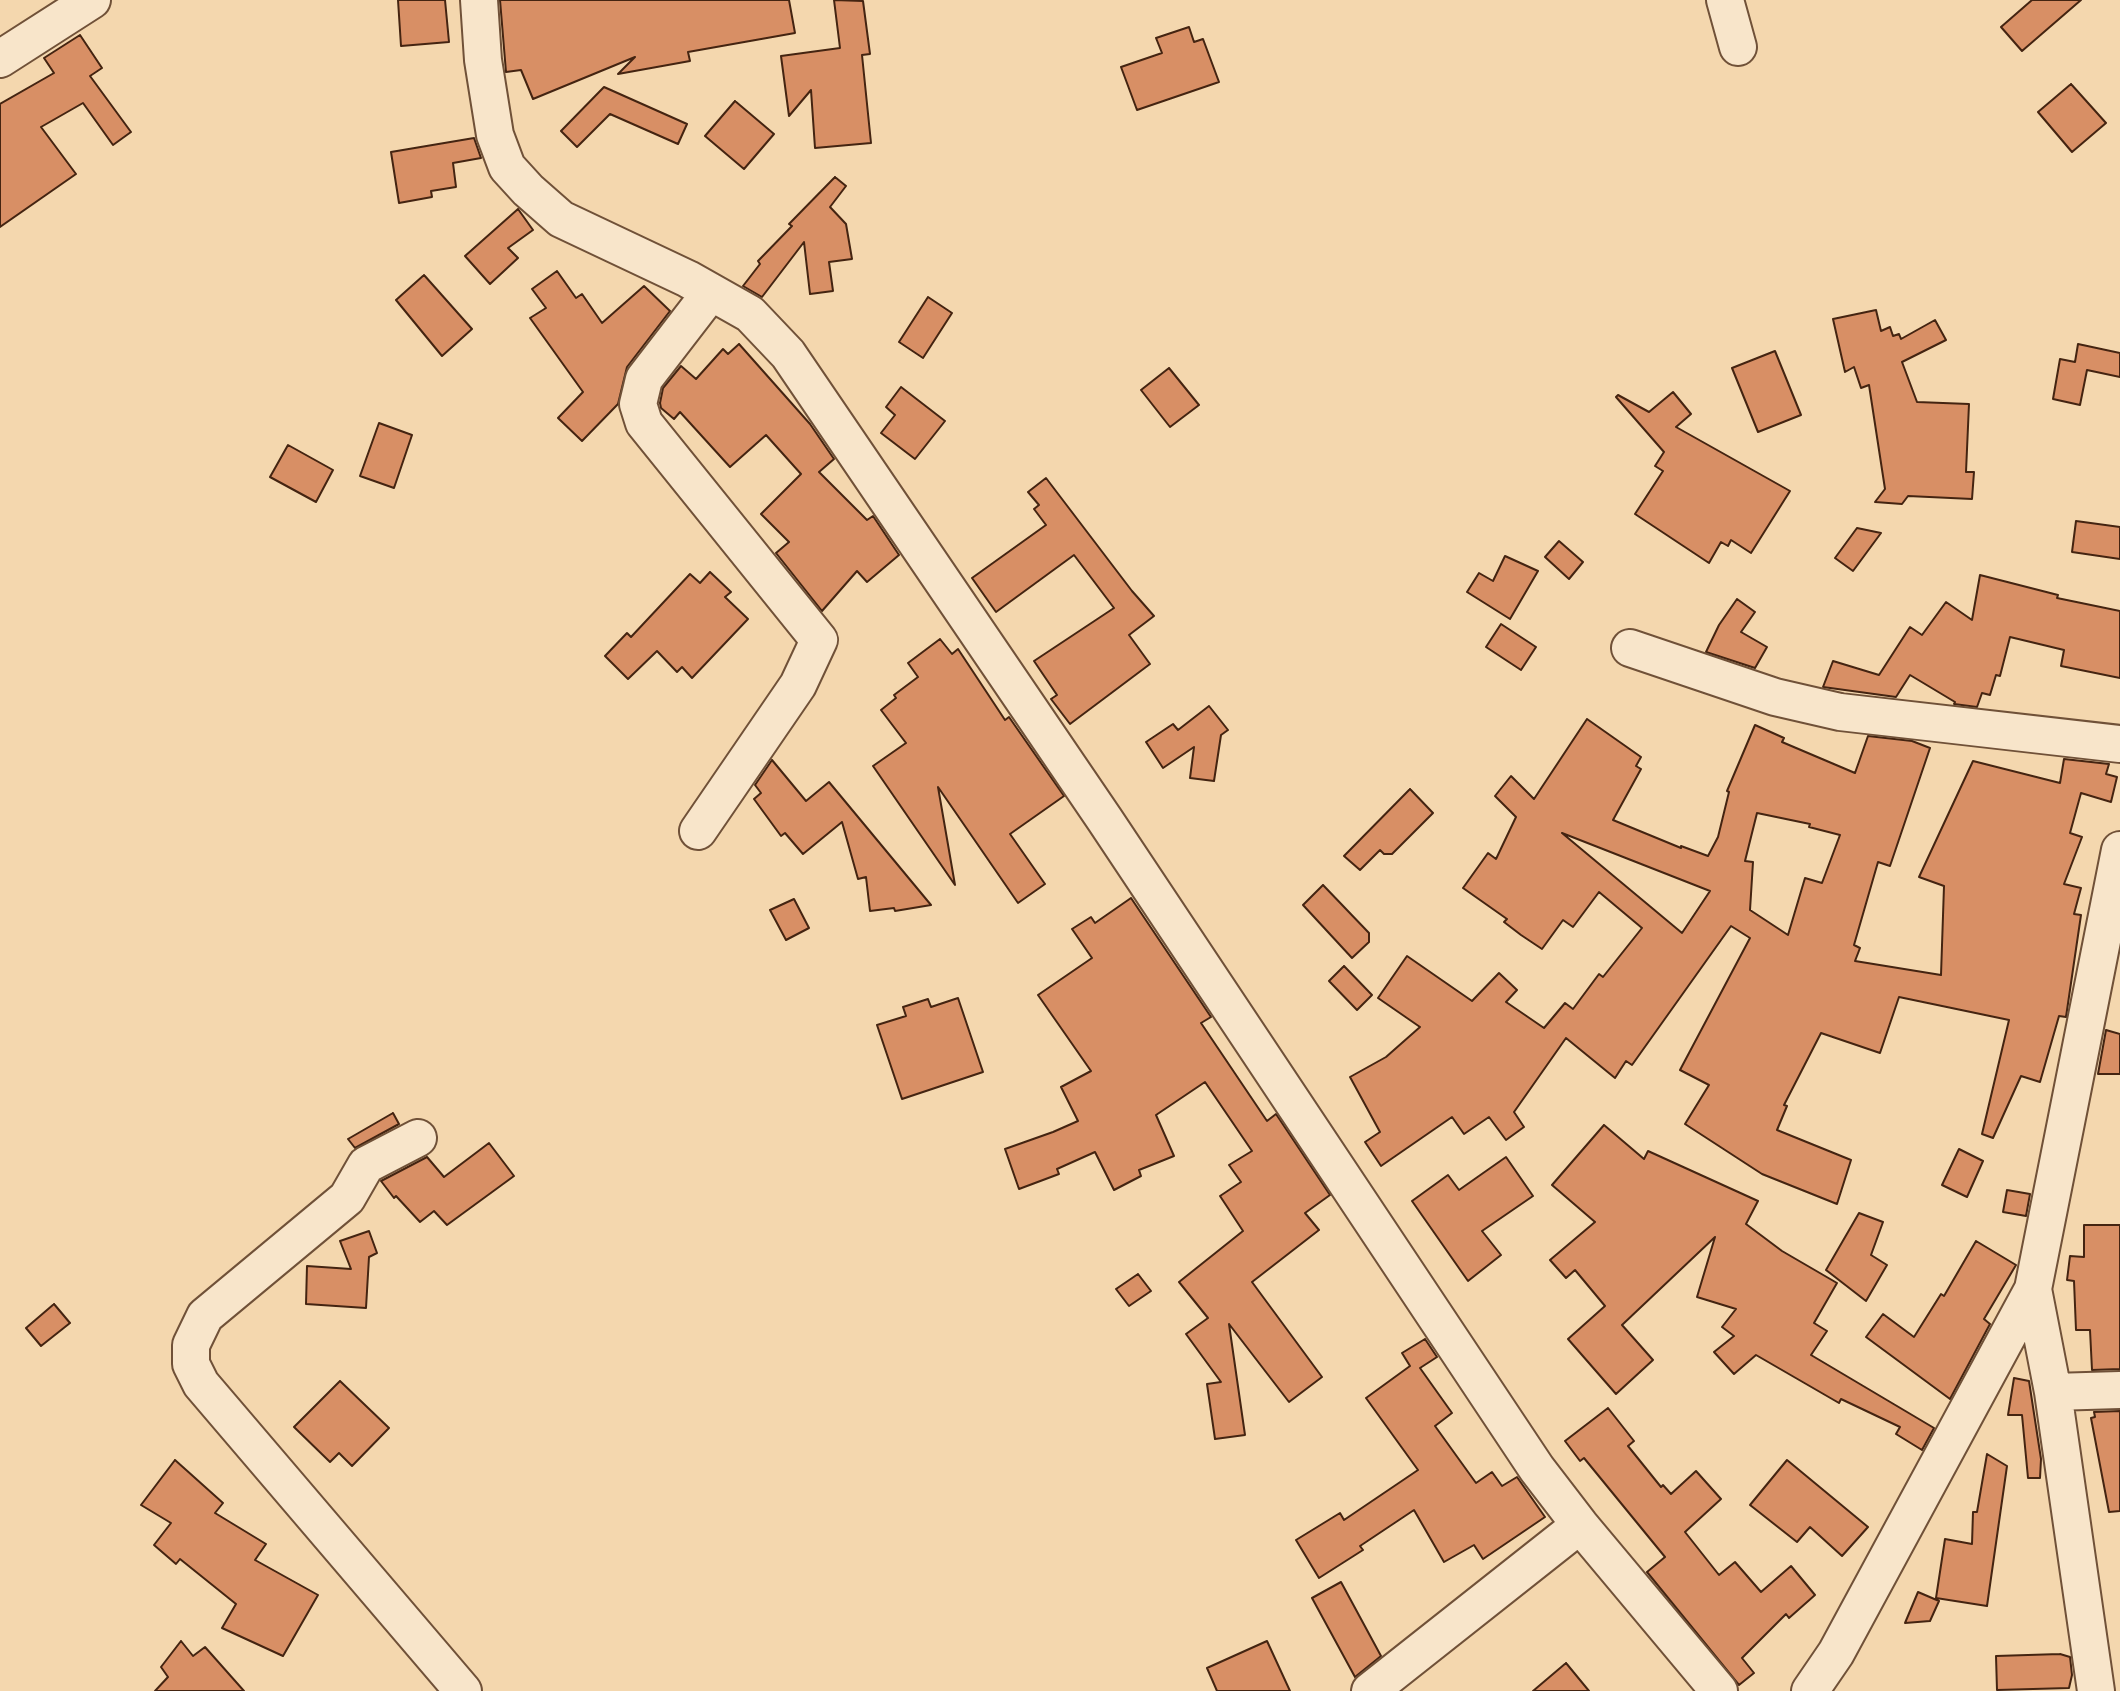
<!DOCTYPE html>
<style>
body{margin:0}
canvas{display:block;background:#f4d7ae}
</style>
<canvas width="2120" height="1691"></canvas>
<script>
const g = document.querySelector('canvas').getContext('2d');
g.lineJoin = 'round';
function paint(path, color) {
  g.fillStyle = color;
  g.fill(path, 'evenodd');
}
function toPath(rows) {
  const path = new Path2D();
  for (const r of rows) {
    path.moveTo(r[0], r[1]);
    for (let i = 2; i < r.length; i += 2) path.lineTo(r[i], r[i + 1]);
  }
  return path;
}
function trace(path, color, width, dash) {
  g.strokeStyle = color;
  g.lineWidth = width;
  g.lineCap = dash ? 'butt' : 'round';
  g.setLineDash(dash || []);
  g.stroke(path);
}
const building = toPath([
 [398,0,445,0,449,42,401,46,398,0],
 [500,0,789,0,795,33,688,52,690,61,618,74,635,57,533,99,521,70,506,72,500,0],
 [834,0,863,1,870,54,862,55,871,143,815,148,811,90,789,116,781,56,840,48,834,0],
 [2032,0,2081,0,2022,51,2001,27,2032,0],
 [1189,27,1194,42,1203,39,1219,82,1137,110,1121,67,1162,53,1156,38,1189,27],
 [80,35,102,68,90,76,131,132,113,145,83,103,41,127,76,174,0,227,0,104,54,73,44,58,80,35],
 [2071,84,2106,123,2072,152,2038,112,2071,84],
 [604,87,687,124,678,144,610,114,577,147,561,131,604,87],
 [735,101,774,134,744,169,705,136,735,101],
 [474,138,481,158,453,163,456,187,431,191,432,197,399,203,391,152,474,138],
 [835,177,846,186,830,207,846,224,852,259,829,262,833,291,810,294,804,242,762,297,743,286,760,264,758,261,792,226,789,224,835,177],
 [518,209,533,230,508,248,518,258,490,284,465,256,518,209],
 [557,271,576,298,582,294,602,323,644,286,670,311,627,367,618,404,582,441,558,418,583,392,530,318,546,308,532,289,557,271],
 [424,275,472,329,442,356,396,300,424,275],
 [928,297,952,313,923,358,899,342,928,297],
 [1876,310,1881,331,1890,327,1893,336,1899,334,1901,339,1935,320,1946,340,1902,362,1917,402,1969,404,1966,472,1974,472,1972,499,1908,496,1902,504,1875,502,1885,489,1869,385,1861,388,1854,367,1845,372,1833,319,1876,310],
 [739,344,810,424,834,459,819,472,867,520,873,516,899,555,867,582,857,571,822,611,776,553,789,542,761,514,801,474,766,435,730,467,680,412,674,419,661,408,660,403,663,388,681,366,696,379,723,349,728,354,739,344],
 [2078,344,2120,353,2120,377,2087,370,2080,405,2053,399,2060,359,2075,362,2078,344],
 [1775,351,1801,415,1758,432,1732,368,1775,351],
 [1169,368,1199,405,1170,427,1141,390,1169,368],
 [901,387,945,421,915,459,881,433,895,415,886,407,901,387],
 [1673,392,1691,414,1676,427,1790,491,1751,553,1731,540,1728,546,1721,542,1709,563,1635,514,1663,471,1655,466,1664,452,1616,397,1618,395,1649,412,1673,392],
 [379,423,412,435,394,488,360,476,379,423],
 [288,445,333,470,316,502,270,477,288,445],
 [1046,478,1132,591,1154,616,1129,635,1150,664,1070,724,1051,699,1057,695,1034,661,1114,608,1074,555,996,612,972,578,1046,525,1034,509,1039,505,1028,492,1046,478],
 [2076,521,2120,527,2120,559,2072,552,2076,521],
 [1857,528,1881,533,1853,571,1835,558,1857,528],
 [1559,541,1583,562,1569,579,1545,557,1559,541],
 [1505,556,1538,571,1510,619,1467,592,1479,573,1493,581,1505,556],
 [710,572,731,592,725,597,748,619,692,678,682,667,677,672,657,651,628,679,605,656,627,633,631,637,690,574,700,583,710,572],
 [1980,575,2058,595,2057,598,2120,611,2120,678,2061,666,2064,650,2010,637,2000,676,1996,675,1990,695,1982,693,1977,707,1954,704,1955,702,1910,675,1896,697,1823,687,1833,661,1879,675,1910,627,1922,635,1946,602,1972,620,1980,575],
 [1737,599,1755,612,1741,632,1767,647,1755,668,1706,652,1719,625,1737,599],
 [1501,624,1536,647,1521,670,1486,647,1501,624],
 [940,639,952,654,958,649,1005,720,1009,717,1064,796,1010,834,1045,884,1018,903,938,787,955,885,873,766,906,743,881,710,896,698,894,695,918,677,908,663,940,639],
 [1209,706,1228,730,1221,735,1214,781,1190,778,1194,747,1163,768,1146,742,1173,724,1178,730,1209,706],
 [1587,719,1641,757,1636,766,1641,769,1613,820,1681,848,1681,846,1708,856,1718,837,1729,792,1727,791,1755,725,1784,738,1782,742,1855,773,1868,736,1912,741,1930,748,1890,866,1878,862,1854,945,1860,948,1855,961,1941,975,1944,886,1919,877,1973,761,2060,783,2064,759,2109,764,2106,774,2117,777,2111,802,2081,793,2070,833,2082,837,2064,884,2081,888,2074,914,2081,915,2066,1017,2059,1016,2040,1082,2021,1076,1993,1138,1982,1134,2009,1020,1899,997,1880,1053,1821,1033,1784,1105,1787,1106,1777,1130,1851,1160,1837,1204,1762,1174,1685,1124,1709,1085,1680,1070,1750,938,1731,926,1632,1065,1626,1061,1615,1078,1566,1038,1514,1112,1524,1127,1506,1140,1489,1117,1464,1134,1452,1117,1381,1166,1365,1142,1380,1132,1350,1077,1386,1057,1420,1027,1378,998,1407,956,1472,1001,1499,973,1517,990,1506,1002,1544,1028,1565,1003,1573,1009,1599,974,1603,977,1642,928,1599,892,1573,927,1563,920,1542,949,1521,935,1504,922,1507,919,1463,888,1488,853,1496,859,1516,817,1495,796,1511,776,1534,799,1587,719],
 [1757,813,1810,824,1809,827,1840,835,1822,883,1805,878,1788,935,1750,910,1753,862,1745,861,1757,813],
 [1562,833,1710,891,1682,933,1562,833],
 [772,760,806,801,829,782,931,905,895,911,894,908,870,911,866,877,858,879,842,822,803,854,785,833,781,836,754,799,761,793,755,785,772,760],
 [1410,789,1433,813,1392,854,1384,854,1380,850,1360,870,1344,856,1410,789],
 [1323,885,1369,933,1369,942,1352,958,1303,905,1323,885],
 [1131,898,1211,1017,1201,1023,1267,1121,1276,1114,1330,1195,1305,1213,1319,1230,1252,1282,1322,1377,1289,1402,1229,1324,1245,1435,1215,1439,1207,1384,1221,1382,1186,1334,1208,1318,1179,1282,1243,1231,1220,1196,1241,1182,1229,1165,1252,1151,1205,1082,1156,1115,1174,1156,1139,1170,1141,1176,1114,1190,1095,1152,1057,1169,1059,1174,1019,1189,1005,1149,1053,1132,1078,1121,1061,1087,1091,1071,1038,995,1092,958,1072,929,1091,917,1095,923,1131,898],
 [794,899,809,928,786,940,770,910,794,899],
 [1344,966,1372,995,1357,1010,1329,981,1344,966],
 [958,998,983,1072,902,1099,877,1025,906,1016,903,1007,928,999,931,1007,958,998],
 [2106,1030,2120,1034,2120,1074,2098,1074,2106,1030],
 [393,1113,399,1124,355,1148,348,1139,393,1113],
 [1604,1125,1644,1159,1648,1151,1758,1201,1746,1224,1782,1251,1837,1283,1814,1323,1827,1331,1811,1355,1934,1428,1922,1450,1896,1434,1900,1427,1841,1399,1839,1403,1756,1355,1734,1374,1714,1352,1734,1336,1722,1327,1736,1309,1697,1297,1715,1237,1622,1325,1653,1360,1616,1394,1568,1339,1605,1306,1575,1270,1566,1278,1550,1260,1595,1222,1552,1185,1604,1125],
 [489,1143,514,1176,447,1225,434,1211,420,1222,396,1196,394,1198,381,1181,427,1157,444,1177,489,1143],
 [1959,1149,1983,1161,1967,1197,1942,1185,1959,1149],
 [1506,1157,1533,1196,1482,1231,1501,1255,1468,1281,1412,1201,1448,1175,1459,1190,1506,1157],
 [2007,1190,2030,1194,2026,1216,2003,1212,2007,1190],
 [1859,1213,1883,1222,1871,1255,1887,1265,1866,1301,1826,1270,1859,1213],
 [2084,1225,2120,1225,2120,1369,2092,1370,2090,1330,2076,1330,2074,1281,2067,1280,2070,1256,2084,1257,2084,1225],
 [369,1231,377,1253,369,1257,366,1308,306,1304,307,1266,351,1269,340,1241,369,1231],
 [1976,1241,2016,1265,1984,1319,1990,1324,1950,1399,1866,1337,1883,1314,1914,1337,1941,1294,1944,1296,1976,1241],
 [1138,1274,1151,1291,1129,1306,1116,1289,1138,1274],
 [54,1304,70,1323,41,1346,26,1328,54,1304],
 [1425,1339,1437,1357,1420,1368,1452,1413,1435,1426,1476,1483,1492,1472,1502,1486,1517,1477,1545,1517,1483,1559,1474,1545,1444,1562,1414,1510,1360,1546,1363,1550,1319,1578,1296,1540,1340,1513,1344,1520,1418,1470,1366,1398,1410,1366,1402,1353,1425,1339],
 [2014,1378,2029,1381,2041,1459,2040,1478,2028,1478,2022,1415,2008,1415,2014,1378],
 [340,1381,389,1428,352,1466,339,1453,330,1462,294,1427,340,1381],
 [1608,1408,1634,1441,1628,1446,1661,1487,1663,1485,1671,1494,1696,1471,1721,1499,1685,1532,1719,1575,1735,1562,1761,1592,1791,1566,1815,1595,1789,1618,1786,1614,1742,1658,1754,1673,1739,1685,1647,1572,1665,1557,1584,1458,1580,1461,1565,1441,1608,1408],
 [2120,1411,2120,1511,2109,1512,2091,1418,2095,1417,2094,1412,2120,1411],
 [1987,1454,2007,1466,1987,1606,1936,1598,1945,1539,1972,1544,1973,1512,1977,1512,1987,1454],
 [175,1460,223,1503,215,1513,266,1544,255,1560,318,1595,283,1656,222,1628,236,1604,180,1559,176,1564,154,1545,171,1523,141,1505,175,1460],
 [1787,1460,1868,1527,1842,1556,1810,1527,1797,1542,1750,1505,1787,1460],
 [1341,1582,1381,1656,1355,1677,1312,1598,1341,1582],
 [1918,1592,1939,1601,1930,1621,1905,1623,1918,1592],
 [181,1641,193,1656,205,1647,244,1691,155,1691,168,1677,161,1667,181,1641],
 [1267,1641,1290,1691,1217,1691,1207,1668,1267,1641],
 [2060,1654,2070,1657,2072,1675,2069,1688,1997,1690,1996,1656,2060,1654],
 [1566,1663,1589,1691,1533,1691,1566,1663]
]);
const minor = toPath([
 [479,0,483,60,495,135,507,167,528,190,561,219,688,279,750,314,788,354,1105,820,1537,1469,1580,1525,1719,1691],
 [1725,0,1738,47],
 [0,59,92,0],
 [1630,648,1775,697,1840,712,2120,744],
 [698,831,798,685,819,640,644,423,638,404,644,379,711,292],
 [418,1138,366,1165,347,1198,205,1316,191,1345,191,1364,201,1384,463,1691],
 [2033,1289,2053,1392,2096,1691],
 [2053,1392,2120,1390],
 [1370,1691,1580,1525],
 [1810,1691,1836,1653,2033,1289,2120,850]
]);
paint(building, '#d88f65');
trace(building, '#442411', 2);
trace(minor, '#705138', 40);
trace(minor, '#f8e5ca', 36);
</script>
